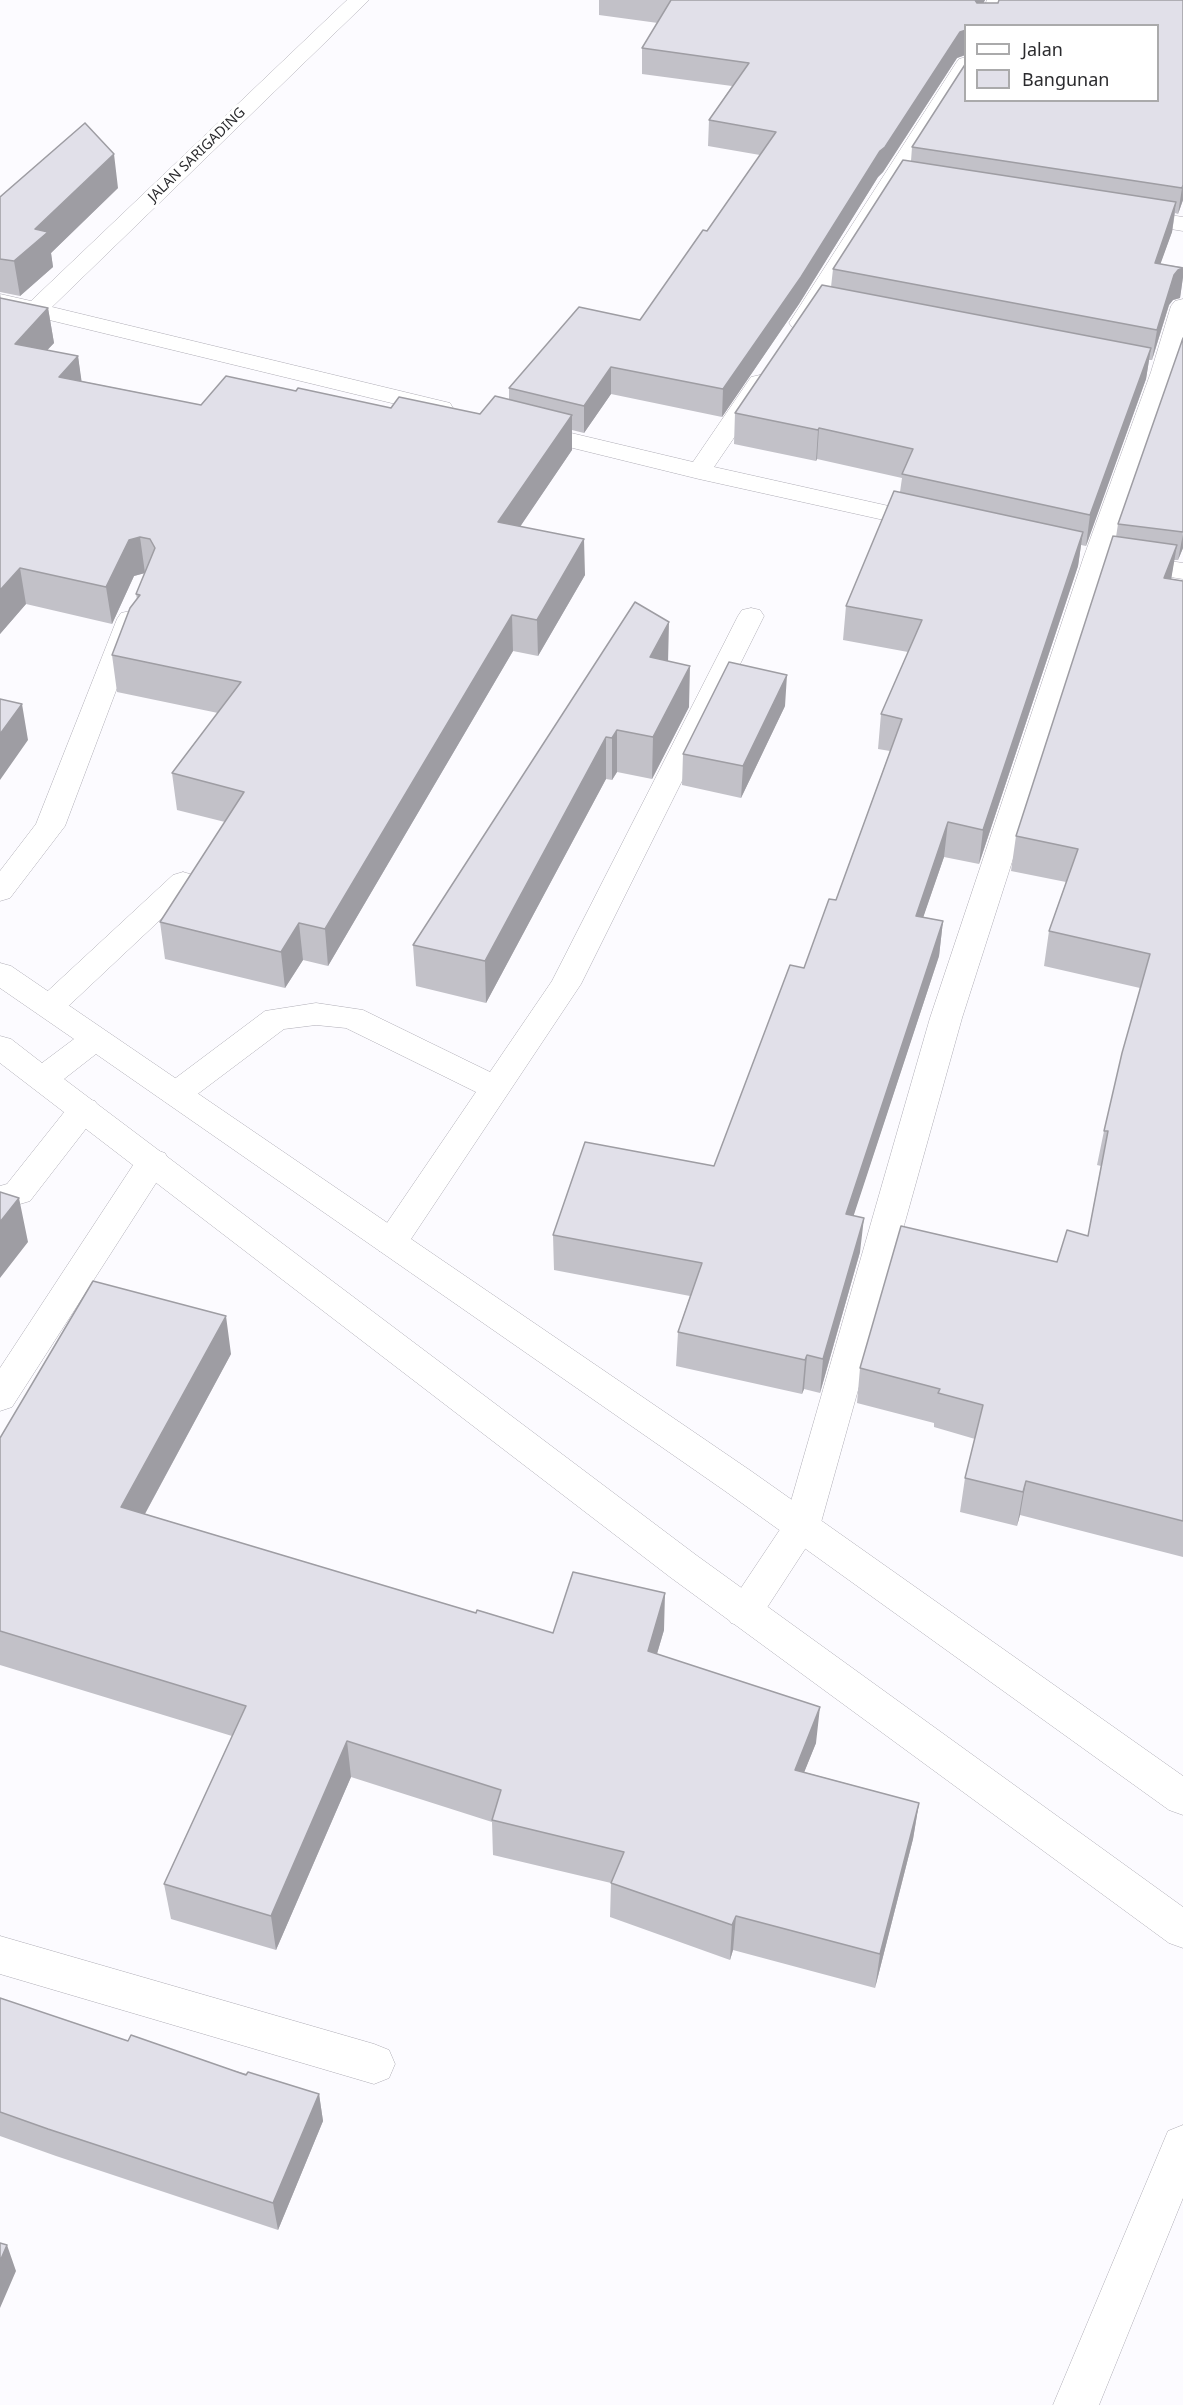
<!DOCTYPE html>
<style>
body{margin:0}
#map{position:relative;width:1183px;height:2405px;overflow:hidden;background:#fcfbff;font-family:"Noto Sans",sans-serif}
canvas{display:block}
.legend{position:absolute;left:964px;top:24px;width:195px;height:78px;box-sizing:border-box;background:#fff;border:2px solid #aaaaab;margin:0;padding:8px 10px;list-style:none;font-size:18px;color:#2b2b2e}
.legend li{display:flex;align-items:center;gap:12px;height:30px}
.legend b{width:30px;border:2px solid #aaaaab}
</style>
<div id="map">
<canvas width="1183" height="2405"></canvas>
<ul class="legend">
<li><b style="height:8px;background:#fff"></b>Jalan</li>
<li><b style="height:16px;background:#e1e0e9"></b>Bangunan</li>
</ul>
</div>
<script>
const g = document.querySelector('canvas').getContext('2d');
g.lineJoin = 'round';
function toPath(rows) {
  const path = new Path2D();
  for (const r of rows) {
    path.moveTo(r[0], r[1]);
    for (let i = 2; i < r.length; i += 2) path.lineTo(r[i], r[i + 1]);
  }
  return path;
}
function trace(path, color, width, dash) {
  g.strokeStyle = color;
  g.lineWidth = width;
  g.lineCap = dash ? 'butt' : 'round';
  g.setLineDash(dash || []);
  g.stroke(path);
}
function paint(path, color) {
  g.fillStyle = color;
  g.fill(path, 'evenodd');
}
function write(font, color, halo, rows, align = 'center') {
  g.font = font + ' "Noto Sans",sans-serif';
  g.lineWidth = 6;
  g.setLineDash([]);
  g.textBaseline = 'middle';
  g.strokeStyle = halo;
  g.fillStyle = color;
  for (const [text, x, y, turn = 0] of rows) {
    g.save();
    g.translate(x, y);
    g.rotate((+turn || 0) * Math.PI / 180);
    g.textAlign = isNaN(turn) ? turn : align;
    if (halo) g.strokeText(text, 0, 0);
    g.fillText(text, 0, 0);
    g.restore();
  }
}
const lane = toPath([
 [751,608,760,610,764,616,581,984,403,1251,391,1254,379,1251,374,1242,476,1092,346,1028,316,1025,284,1029,187,1102,176,1105,165,1102,160,1094,165,1086,265,1011,316,1003,363,1010,490,1072,552,981,738,616,742,610,751,608],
 [183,872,193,875,198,882,193,889,60,1014,49,1018,38,1014,34,1007,38,1000,173,875,183,872],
 [84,1098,95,1101,100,1109,95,1117,30,1201,0,1210,0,1186,7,1184,73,1101,84,1098]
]);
const street = toPath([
 [347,0,369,0,52,307,450,403,453,408,450,413,441,415,0,308,0,294,31,301,347,0],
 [987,0,1007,0,995,26,975,26,987,0],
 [966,57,966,80,813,323,809,328,801,330,793,328,789,323,956,63,959,59,966,57],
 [1129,209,1183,217,1183,231,1121,221,1118,216,1121,211,1129,209],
 [1183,299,1183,345,1109,559,962,1018,820,1526,757,1623,744,1627,731,1623,725,1612,785,1522,930,1018,1083,559,1151,372,1171,306,1175,301,1183,299],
 [760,375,769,377,772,382,714,467,938,517,942,522,938,527,929,530,699,479,520,435,517,430,520,425,529,423,693,462,751,377,760,375],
 [1129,555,1183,563,1183,579,1120,569,1116,563,1120,557,1129,555],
 [130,611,139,613,143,619,65,826,10,898,0,901,0,871,36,824,117,619,121,613,130,611],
 [153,1149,165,1153,169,1161,165,1169,12,1407,0,1411,0,1368,141,1153,153,1149],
 [0,1936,374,2044,389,2050,395,2064,389,2078,374,2084,0,1974,0,1936],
 [1183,2125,1183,2198,1099,2405,1053,2405,1168,2131,1183,2125]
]);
const primary = toPath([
 [0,963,11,966,751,1471,1183,1776,1183,1815,1169,1810,725,1491,96,1054,64,1079,696,1555,1183,1907,1183,1948,1169,1943,670,1577,0,1063,0,1036,11,1039,42,1063,74,1039,0,988,0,963]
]);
const wall = toPath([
 [599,0,985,0,983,3,1183,0,1183,200,1178,214,1175,213,1172,232,1160,264,1183,267,1183,277,1180,298,1173,300,1169,305,1152,360,1149,360,1146,379,1086,546,1081,545,1078,566,979,864,944,857,923,917,943,921,939,956,853,1216,860,1252,820,1393,804,1389,802,1394,676,1366,678,1332,690,1296,554,1270,553,1235,714,1166,836,900,890,751,878,749,881,714,908,652,843,640,846,606,900,492,902,478,817,459,816,461,734,444,735,413,831,287,833,269,911,161,912,147,1158,100,966,26,966,55,957,58,883,172,878,177,799,304,722,417,611,394,584,433,572,430,572,450,520,526,585,575,538,656,513,651,328,966,303,960,285,988,165,959,160,922,225,822,177,810,172,773,218,713,117,692,112,655,137,599,136,594,145,573,134,576,112,624,26,604,0,634,0,293,1,298,48,308,54,343,47,350,78,356,81,381,201,405,296,391,391,408,480,414,509,400,509,388,640,320,707,231,760,155,708,146,709,120,732,86,642,74,642,48,658,23,599,15],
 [118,188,51,253,53,267,20,296,0,292,0,197],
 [1183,338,1183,548,1178,560,1174,560,1171,579,1183,581,1183,1557,1020,1515,1017,1526,960,1512,965,1478,975,1439,934,1427,934,1423,857,1403,860,1368,1057,1262,1088,1236,1101,1166,1097,1165,1104,1131,1140,988,1044,966,1049,931,1066,882,1011,871,1016,836,1116,537,1118,524],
 [668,661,689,707,652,779,617,772,612,780,606,779,486,1003,416,986,413,945],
 [785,706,741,798,682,785,683,754],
 [231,1354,145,1514,476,1613,553,1633,664,1630,657,1654,816,1743,804,1772,919,1803,913,1839,875,1988,733,1950,730,1960,610,1917,611,1883,493,1855,492,1822,351,1777,276,1950,171,1919,164,1884,232,1736,0,1665,0,1438],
 [0,1998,128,2041,319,2094,323,2121,278,2230,56,2156,0,2136]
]);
const shadedWall = toPath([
 [975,0,985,0,973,25],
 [966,30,965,55,957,58,883,172,878,177,799,304,722,417,723,389,880,151,960,32],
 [114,154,118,188,51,253,53,267,20,296,14,261,35,229],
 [1183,185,1183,200,1178,214,1182,188],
 [1176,202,1172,232,1150,293,1155,263],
 [1183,268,1183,277,1180,298,1173,300,1169,305,1152,360,1157,330,1174,275,1178,270],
 [48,308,54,343,20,379,15,344],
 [1151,348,1146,379,1086,546,1090,515],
 [78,356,83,391,59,377],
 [611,367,611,394,584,433,584,406],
 [572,415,572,450,499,558,498,522],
 [819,428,817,459,816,461,818,430],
 [1083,532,1078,566,979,864,983,830],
 [1183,534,1183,548,1178,560],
 [140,537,145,573,134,576,112,624,106,587,129,540],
 [584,539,585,575,538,656,537,620],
 [1177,545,1171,580,1164,578],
 [20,568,26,604,0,634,0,590],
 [512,615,513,651,328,966,325,929],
 [669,622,668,663,650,657],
 [690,666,689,707,652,779,653,737],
 [787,675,785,706,741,798,743,766],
 [22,704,28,740,0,780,0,734],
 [617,730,617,772,612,780,612,738],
 [606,737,606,779,486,1003,485,961],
 [948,822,944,857,912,950,916,916],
 [943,921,939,956,843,1248,846,1214],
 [299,923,303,960,285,988,281,952],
 [19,1198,28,1242,0,1278,0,1222],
 [864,1218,860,1252,820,1393,823,1359],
 [226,1316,231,1354,128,1545,121,1507],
 [807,1355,804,1389,802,1394,805,1360],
 [1026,1481,1020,1515,1017,1526,1023,1492],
 [665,1593,664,1630,647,1687,648,1651],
 [820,1707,816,1743,791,1805,795,1770],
 [347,1741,351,1777,276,1950,271,1916],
 [919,1803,913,1839,875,1988,880,1954],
 [736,1916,733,1950,730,1960,732,1925],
 [319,2094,323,2121,278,2230,273,2203],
 [7,2245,16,2271,0,2308,0,2261]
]);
const building = toPath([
 [671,0,975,0,977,3,998,3,999,0,1183,0,1183,185,1182,188,912,147,966,63,966,100,1158,100,1158,26,966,26,966,30,960,32,885,147,880,151,801,277,723,389,611,367,584,406,509,388,579,307,640,320,703,230,707,231,776,132,709,120,749,63,642,48,671,0],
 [85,123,114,154,35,229,48,232,14,261,0,259,0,197,85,123],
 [903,160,1176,202,1155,263,1183,268,1178,270,1174,275,1157,330,833,269,903,160],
 [822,285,1151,348,1090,515,902,474,913,449,819,428,818,430,735,413,822,285],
 [0,298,48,308,15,344,78,356,59,377,201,405,226,376,296,391,298,388,391,408,399,397,480,414,495,396,572,415,498,522,584,539,537,620,512,615,325,929,299,923,281,952,160,922,244,792,172,773,241,682,112,655,130,608,140,595,136,594,155,548,150,539,140,537,129,540,106,587,20,568,0,590,0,298],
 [1183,338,1183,532,1118,524,1183,338],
 [894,491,1083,532,983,830,948,822,916,916,943,921,846,1214,864,1218,823,1359,807,1355,805,1360,678,1332,702,1263,553,1235,585,1142,714,1166,790,965,804,968,829,899,836,900,902,719,881,714,922,620,846,606,894,491],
 [1113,536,1177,545,1164,578,1183,581,1183,1521,1026,1481,1023,1492,965,1478,983,1405,938,1393,940,1389,860,1368,901,1226,1057,1262,1067,1230,1088,1236,1108,1131,1104,1131,1122,1053,1150,954,1049,931,1078,849,1016,836,1113,536],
 [635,602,669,622,650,657,690,666,653,737,617,730,612,738,606,737,485,961,413,945,635,602],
 [729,662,787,675,743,766,683,754,729,662],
 [0,699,22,704,0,734,0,699],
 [0,1192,19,1198,0,1222,0,1192],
 [93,1281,226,1316,121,1507,476,1613,477,1610,553,1633,573,1572,665,1593,648,1651,820,1707,795,1770,919,1803,880,1954,736,1916,732,1925,611,1883,624,1852,492,1820,501,1790,347,1741,271,1916,164,1884,246,1706,0,1631,0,1438,93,1281],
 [0,1998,128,2041,131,2035,246,2075,248,2072,319,2094,273,2203,48,2129,0,2112,0,1998],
 [0,2243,7,2245,0,2261,0,2243]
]);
const farStreetnames = [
 ["JALAN SARIGADING",197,155,-44]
];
trace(lane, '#afadb6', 1);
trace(street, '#afadb6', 1);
trace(primary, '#afadb6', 1);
paint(lane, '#fff');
paint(street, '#fff');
paint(primary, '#fff');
paint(wall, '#c2c1c8');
paint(shadedWall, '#9e9da3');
paint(building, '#e1e0e9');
trace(building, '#9e9da3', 1.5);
write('14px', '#2b2b2e', '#fff', farStreetnames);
</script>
